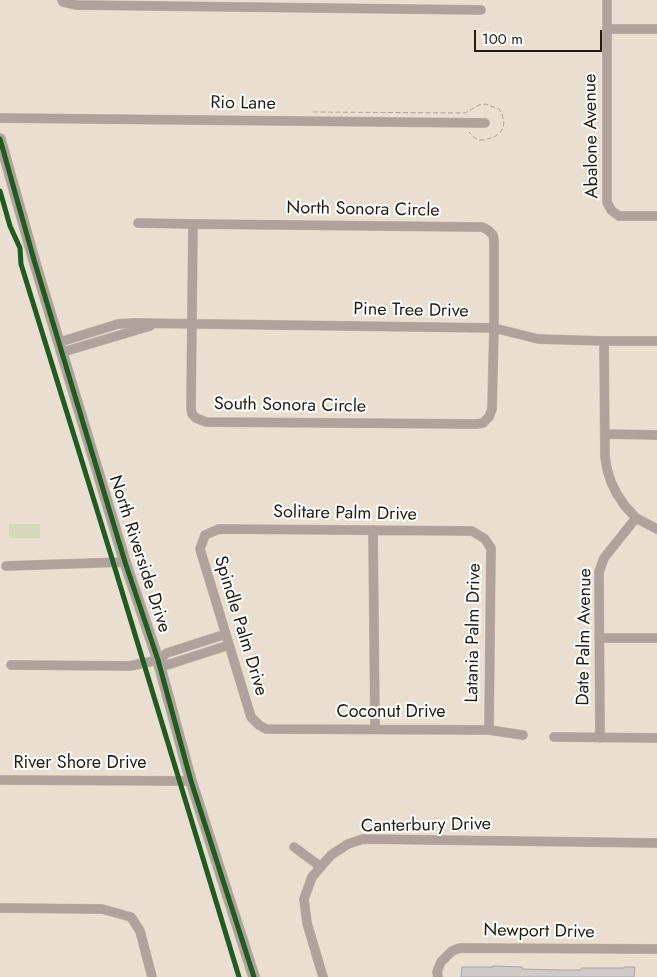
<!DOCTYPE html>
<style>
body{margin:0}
#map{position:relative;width:657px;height:977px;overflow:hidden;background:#e9decf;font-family:Jost,sans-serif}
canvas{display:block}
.scale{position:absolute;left:474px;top:30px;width:128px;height:22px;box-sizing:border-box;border:2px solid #221b11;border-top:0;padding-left:6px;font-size:15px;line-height:18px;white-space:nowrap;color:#221b11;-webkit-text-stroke:4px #fff;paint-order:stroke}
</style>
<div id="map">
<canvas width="657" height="977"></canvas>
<div class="scale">100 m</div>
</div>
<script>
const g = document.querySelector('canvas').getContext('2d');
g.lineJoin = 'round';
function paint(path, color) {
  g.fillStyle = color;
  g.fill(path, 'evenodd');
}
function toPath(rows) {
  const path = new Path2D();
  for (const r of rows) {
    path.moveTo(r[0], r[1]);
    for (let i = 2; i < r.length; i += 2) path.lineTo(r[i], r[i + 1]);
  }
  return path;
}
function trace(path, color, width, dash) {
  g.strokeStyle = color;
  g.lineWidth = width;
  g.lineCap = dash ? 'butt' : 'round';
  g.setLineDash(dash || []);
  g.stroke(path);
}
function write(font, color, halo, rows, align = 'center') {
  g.font = font + ' Jost,sans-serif';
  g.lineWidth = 4;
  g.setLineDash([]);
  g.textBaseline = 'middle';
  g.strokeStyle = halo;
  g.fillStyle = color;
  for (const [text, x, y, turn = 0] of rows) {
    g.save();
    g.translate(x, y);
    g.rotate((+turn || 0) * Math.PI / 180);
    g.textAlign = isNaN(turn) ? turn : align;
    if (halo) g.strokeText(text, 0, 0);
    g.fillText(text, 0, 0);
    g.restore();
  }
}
const green = toPath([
 [9,524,40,524,40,538,9,538]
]);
const building = toPath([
 [493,966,522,967,522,969,561,970,581,970,581,968,624,968,624,967,635,967,634,977,461,977,462,967,493,967,493,966]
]);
const path = toPath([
 [313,112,461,113,465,113,479,105,485,104,499,109,502,114,504,123,503,128,500,133,494,137,484,140,479,140,475,138,469,132]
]);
const minor = toPath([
 [62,0,63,2,76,5,481,10],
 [607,0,607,202,611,210,619,216,657,216],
 [607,29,657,29],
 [0,118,485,123],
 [138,223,193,224,475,227,482,227,488,230,493,235,494,241,494,328,492,409,489,417,483,423,476,424,206,422,196,418,192,414,191,408,193,224],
 [604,341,605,457,607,469,611,482,617,494,625,506,636,518,657,529],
 [60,342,118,324,134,323,494,328,538,339,604,341,657,341],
 [63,352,150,326],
 [605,434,657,435],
 [373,530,375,729],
 [6,566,125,562],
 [599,638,657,638],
 [158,660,167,665,229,645],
 [11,665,130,666,158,660,167,653,226,634],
 [489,730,491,548,485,539,472,531,219,529,205,535,200,549,251,717,259,725,266,729,489,730,523,735],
 [554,737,657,738],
 [600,738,599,572,604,558,636,518],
 [0,780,191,781],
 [294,847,321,867],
 [0,908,102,909,131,917,140,931,152,977],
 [323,977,307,923,304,899,312,877,331,855,348,844,363,839,657,843],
 [438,977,437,972,441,962,452,951,460,948,657,949]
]);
const tertiary = toPath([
 [0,139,34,260,125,562,158,660,191,781,254,977]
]);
const cycleway = toPath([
 [0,139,34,260,125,562,158,660,191,781,254,977],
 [0,191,10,226,20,248,21,264,110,552,239,977]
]);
const streetNames = [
 ["Rio Lane",243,104,1],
 ["Abalone Avenue",592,136,-91],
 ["North Sonora Circle",363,210,1],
 ["Pine Tree Drive",411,311,1],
 ["South Sonora Circle",290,406,1],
 ["Solitare Palm Drive",345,514,1],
 ["North Riverside Drive",139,554,72],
 ["Spindle Palm Drive",240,626,73],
 ["Latania Palm Drive",474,633,-89],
 ["Date Palm Avenue",585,637,-89],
 ["Coconut Drive",391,713],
 ["River Shore Drive",80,764],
 ["Canterbury Drive",426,826,-1],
 ["Newport Drive",539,932,1]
];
paint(green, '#d6d8bb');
paint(building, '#d1c9c7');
trace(building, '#aca4a1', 1);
trace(minor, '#c3baaf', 10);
trace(tertiary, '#c3baaf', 12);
trace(path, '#aea29b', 1, [5, 2.5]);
trace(minor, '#b1a19b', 9);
trace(tertiary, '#b1a19b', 11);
trace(cycleway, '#1b5e20', 5);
write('18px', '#221b11', '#fff', streetNames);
</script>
